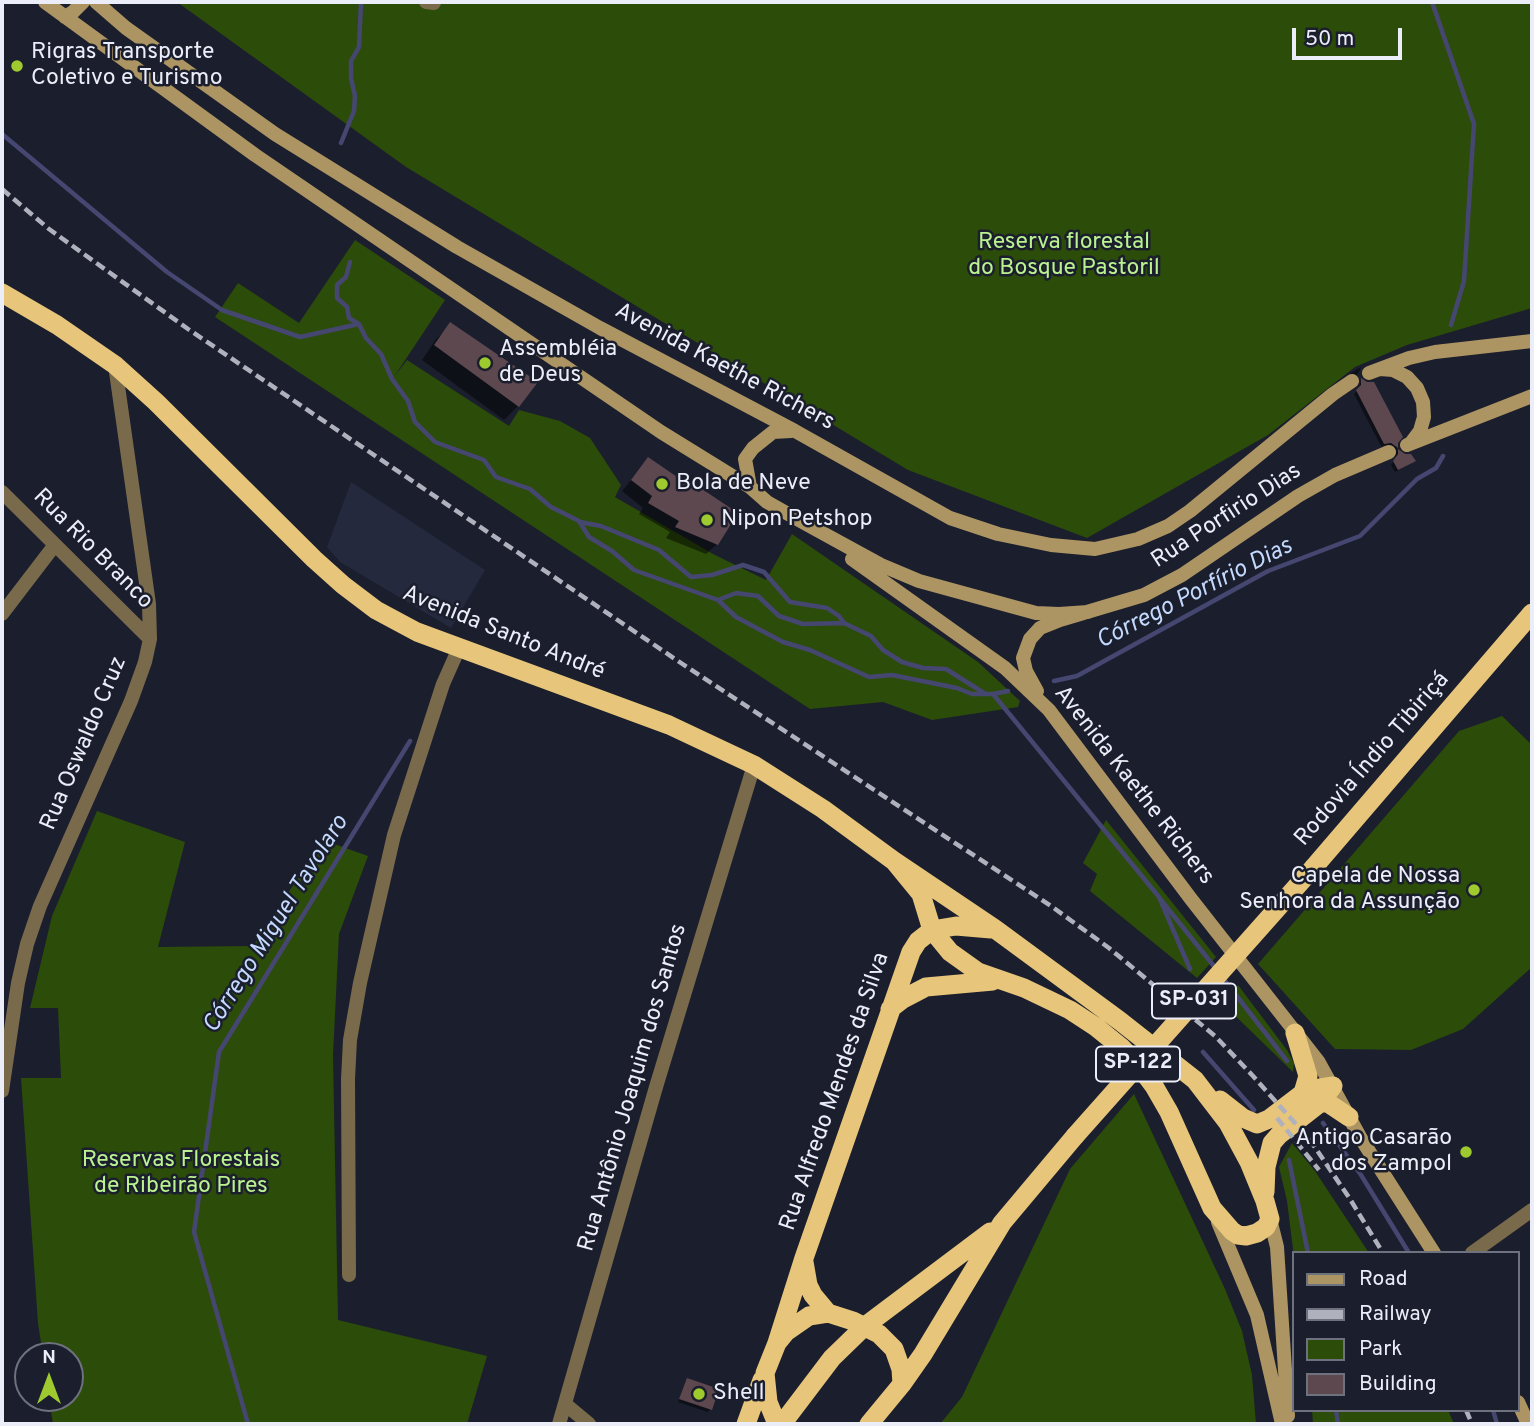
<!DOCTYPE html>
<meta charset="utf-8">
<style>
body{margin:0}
#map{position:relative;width:1534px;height:1426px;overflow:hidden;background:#1b1e2d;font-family:Overpass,sans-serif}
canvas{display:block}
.frame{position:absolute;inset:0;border:4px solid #ebedf8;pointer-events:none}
.legend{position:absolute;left:1292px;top:1251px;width:228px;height:161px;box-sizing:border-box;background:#1b1e2d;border:2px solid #6e717e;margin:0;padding:9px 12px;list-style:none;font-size:21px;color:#ebedf8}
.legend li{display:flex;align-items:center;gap:14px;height:35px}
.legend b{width:35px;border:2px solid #6e717e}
.north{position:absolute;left:14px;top:1342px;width:70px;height:70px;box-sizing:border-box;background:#1b1e2d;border:2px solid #6e717e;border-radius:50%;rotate:0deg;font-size:19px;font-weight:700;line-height:28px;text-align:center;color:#ebedf8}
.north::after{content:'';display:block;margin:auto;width:24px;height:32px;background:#9eca2f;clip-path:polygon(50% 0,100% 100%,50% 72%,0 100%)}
.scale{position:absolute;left:1292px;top:28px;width:110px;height:32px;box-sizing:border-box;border:4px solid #ebedf8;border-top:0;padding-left:9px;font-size:21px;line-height:24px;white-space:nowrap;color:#ebedf8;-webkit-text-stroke:5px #1b1e2d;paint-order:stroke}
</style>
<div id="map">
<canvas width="1534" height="1426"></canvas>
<div class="frame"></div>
<ul class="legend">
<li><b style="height:9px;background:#ac9562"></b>Road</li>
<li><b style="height:9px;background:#afb1bd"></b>Railway</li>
<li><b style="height:19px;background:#2c4c0a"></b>Park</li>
<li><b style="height:19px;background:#5d484f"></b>Building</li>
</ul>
<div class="north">N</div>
<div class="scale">50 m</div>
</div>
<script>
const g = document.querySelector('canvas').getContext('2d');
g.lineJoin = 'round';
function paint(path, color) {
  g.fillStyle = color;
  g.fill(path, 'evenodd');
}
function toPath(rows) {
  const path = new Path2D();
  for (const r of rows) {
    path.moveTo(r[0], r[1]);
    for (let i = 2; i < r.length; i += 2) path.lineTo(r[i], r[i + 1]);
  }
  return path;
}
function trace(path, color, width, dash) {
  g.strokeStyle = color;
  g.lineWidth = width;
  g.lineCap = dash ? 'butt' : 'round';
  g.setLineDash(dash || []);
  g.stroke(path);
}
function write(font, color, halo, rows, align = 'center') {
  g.font = font + ' Overpass,sans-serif';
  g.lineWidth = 5;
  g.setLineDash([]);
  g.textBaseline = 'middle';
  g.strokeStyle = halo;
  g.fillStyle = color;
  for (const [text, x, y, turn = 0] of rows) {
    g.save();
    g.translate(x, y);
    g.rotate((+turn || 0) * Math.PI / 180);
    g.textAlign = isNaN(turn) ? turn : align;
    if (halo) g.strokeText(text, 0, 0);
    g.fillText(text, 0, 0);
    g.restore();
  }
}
const built = toPath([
 [351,482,485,570,451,628,340,562,327,547]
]);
const green = toPath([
 [177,2,1532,2,1532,308,1407,345,1355,367,1268,435,1087,538,908,470,406,167],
 [355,240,445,300,394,377,407,360,509,426,519,410,560,421,590,438,621,485,615,497,713,554,766,580,792,534,978,662,1020,701,1018,707,932,720,883,702,810,709,215,317,238,283,299,323],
 [1502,716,1532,745,1532,967,1463,1029,1411,1050,1335,1049,1258,964,1459,731],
 [97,811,185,842,158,947,253,946,323,840,368,856,339,934,333,1055,338,1320,487,1356,467,1424,53,1424,49,1398,70,1398,70,1356,43,1356,38,1323,21,1078,61,1078,58,1008,30,1008,52,916],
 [1106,820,1216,957,1197,978,1090,891,1097,874,1083,863],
 [1238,985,1287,1050,1294,1063,1293,1072,1222,1003],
 [1134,1094,1225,1289,1242,1331,1252,1375,1256,1424,940,1424,962,1397,1070,1169],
 [1292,1143,1315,1171,1369,1253,1294,1253,1294,1257,1287,1201,1279,1167],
 [1312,1410,1448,1410,1454,1424,1313,1424]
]);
const shadow = toPath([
 [451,325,518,406,504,420,422,360,436,339],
 [1361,367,1356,377,1348,375],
 [1361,380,1366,384,1396,442,1397,450,1413,461,1395,472,1391,465,1396,458,1395,451,1387,445,1381,446,1354,394,1359,389],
 [648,460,699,494,717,544,706,554,666,538,670,532,639,514,643,508,622,491],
 [687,1380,710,1409,708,1412,678,1402]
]);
const stream = toPath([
 [1432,2,1474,124,1464,281,1451,325],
 [2,134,167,272,222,310,300,337,359,324],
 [341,143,354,111,355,96,351,78,351,61,359,47,361,2],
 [350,262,346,277,337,285,337,298,347,307,349,318,359,324,366,338,381,354,392,379,408,401,415,422,435,442,484,460,496,477,530,489,551,507,579,521,589,537,612,551,634,570,718,600,736,617,783,642,810,650,869,677,892,675,957,688,972,694,993,694,1159,897,1190,969],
 [580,522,601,526,659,550,691,577,712,575,743,565,764,572,790,602,827,608,839,616,844,623],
 [718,600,736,593,758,596,779,616,803,624,844,623,871,636,883,650,902,662,923,668,946,669,984,693],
 [1054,681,1077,676,1268,571,1360,536,1417,479,1436,468,1443,456],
 [993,694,1008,691],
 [1161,900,1217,970],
 [1222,977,1287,1061],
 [1203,1052,1254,1110],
 [1323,1123,1361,1175,1409,1253],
 [1289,1160,1308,1253],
 [1336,1410,1338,1424],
 [1493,1410,1497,1424],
 [248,1424,194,1232,219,1052,410,741]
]);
const building = toPath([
 [450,322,538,382,519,407,434,345],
 [1361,378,1367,382,1374,382,1403,437,1398,443,1398,449,1405,454,1411,454,1416,461,1398,470,1393,461,1398,454,1398,448,1391,443,1384,444,1356,390,1361,385],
 [648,457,699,492,702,489,738,513,718,545,675,527,679,521,648,503,652,496,631,480],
 [687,1378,719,1389,712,1410,679,1399]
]);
const minor = toPath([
 [426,2,434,3],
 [2,492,150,639],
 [2,614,54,546],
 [2,1091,18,983,27,944,40,906,131,701,145,662,150,639,149,604,115,365],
 [1472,1253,1532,1210],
 [349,1275,348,1079,350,1040,360,983,394,835,443,684,459,648],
 [565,1404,589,1424],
 [559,1424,656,1087,754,765]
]);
const secondary = toPath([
 [45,2,255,155,661,432,750,487,767,502,797,519,881,565,919,581,1036,613,1059,614,1088,612],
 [96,2,126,28,275,134,457,247,600,328,795,431,950,518,998,534,1051,545,1095,549,1138,539,1168,526,1190,511,1333,394,1352,381],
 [65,17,73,12,83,2],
 [1380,369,1393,370,1407,377,1417,388,1423,402,1424,417,1420,431,1411,443],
 [1369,373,1409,358,1435,352,1532,341],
 [1407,445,1532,396],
 [750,487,745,459,753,448,773,432,791,431],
 [852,559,1005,668,1049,710,1191,899,1318,1061,1360,1137,1434,1253],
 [1037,691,1026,671,1023,658,1030,639,1040,628,1060,620,1144,595,1182,575,1298,496,1335,475,1389,452],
 [1270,1219,1277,1247,1288,1416],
 [1218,1222,1257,1315,1282,1424],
 [1518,1402,1528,1424]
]);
const trunk = toPath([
 [2,293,57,325,115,365,156,402,314,559,343,585,376,610,417,632,669,725,754,765,823,809,894,861,995,929,1120,1021,1195,1080,1228,1123,1249,1162,1265,1201,1270,1219,1266,1227,1257,1233,1246,1236,1238,1235,1232,1231,1212,1208,1169,1112,1154,1086,1139,1066,1122,1048,1096,1027,1070,1010,1024,988,978,972,950,952,932,930,921,894,894,861],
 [1314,867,1532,613],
 [890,1009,903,999,926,987,993,981],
 [1295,1033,1308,1076,1303,1093],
 [1220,1100,1243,1118,1257,1124,1269,1119,1303,1093,1314,1089,1333,1086],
 [1320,1103,1328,1103,1349,1117],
 [1265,1192,1266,1167,1272,1143,1279,1135,1320,1103,1333,1086],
 [804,1262,808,1285,813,1295,828,1313],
 [777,1343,804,1258,911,952,918,941,932,930,956,926,991,929],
 [746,1424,762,1380],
 [777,1424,768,1402,765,1373,777,1343,786,1332,809,1316,828,1313,853,1321,879,1334,894,1349,901,1369,902,1384],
 [782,1424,832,1358,865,1326,990,1232],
 [869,1424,902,1384,923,1354,1002,1223,1075,1136]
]);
const rail = toPath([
 [2,189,49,229,188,329,681,663,1051,906,1109,948,1215,1036,1253,1076,1310,1140,1350,1199,1383,1253],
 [1277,1118,1319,1170],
 [1466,1410,1472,1424]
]);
const trunkBridge = toPath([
 [1075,1136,1314,867]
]);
const markers = [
 [17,66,7,"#9eca2f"],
 [485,363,7,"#9eca2f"],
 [662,484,7,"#9eca2f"],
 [707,520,7,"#9eca2f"],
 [1474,890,7,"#9eca2f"],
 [1466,1152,7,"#9eca2f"],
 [699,1394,7,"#9eca2f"]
];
const shields = [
 [1194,1001,84],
 [1138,1064,84]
];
const shieldNames = [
 ["SP-031",1194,1001],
 ["SP-122",1138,1064]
];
const poiNames = [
 ["Rigras Transporte",31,53],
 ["Coletivo e Turismo",31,79],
 ["Assembléia",499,350],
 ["de Deus",499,376],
 ["Bola de Neve",676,484],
 ["Nipon Petshop",721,520],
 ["Capela de Nossa",1460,877,"right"],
 ["Senhora da Assunção",1460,903,"right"],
 ["Antigo Casarão",1452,1139,"right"],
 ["dos Zampol",1452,1165,"right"],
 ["Shell",713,1394]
];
const parkNames = [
 ["Reserva florestal",1064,243],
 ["do Bosque Pastoril",1064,269],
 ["Reservas Florestais",181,1161],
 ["de Ribeirão Pires",181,1187]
];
const streetNames = [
 ["Avenida Kaethe Richers",724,368,28],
 ["Rua Porfirio Dias",1227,517,-33],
 ["Rua Rio Branco",92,550,45],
 ["Avenida Santo André",503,634,22],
 ["Rua Oswaldo Cruz",85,744,-67],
 ["Rodovia Índio Tibiriçá",1373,760,-49],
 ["Avenida Kaethe Richers",1133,786,52],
 ["Rua Antônio Joaquim dos Santos",634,1088,-74],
 ["Rua Alfredo Mendes da Silva",836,1092,-71]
];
const waterNames = [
 ["Córrego Porfírio Dias",1195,595,-27],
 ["Córrego Miguel Tavolaro",277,925,-58]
];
paint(built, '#24293d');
paint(green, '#2c4c0a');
paint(shadow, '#0007');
trace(stream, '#464770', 4.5);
paint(building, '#5d484f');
trace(minor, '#796a4b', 14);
trace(secondary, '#ac9562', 14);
trace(trunk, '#e7c57a', 19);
trace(rail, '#afb1bd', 4.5, [10, 5]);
trace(trunkBridge, '#e7c57a', 19);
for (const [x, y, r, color] of markers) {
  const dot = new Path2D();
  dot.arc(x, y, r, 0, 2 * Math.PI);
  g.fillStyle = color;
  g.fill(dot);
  trace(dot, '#1b1e2d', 2.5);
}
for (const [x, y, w] of shields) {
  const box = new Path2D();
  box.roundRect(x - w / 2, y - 17.5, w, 35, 5);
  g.fillStyle = '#1b1e2d';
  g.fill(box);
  trace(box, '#ebedf8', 2);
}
write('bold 21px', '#ebedf8', null, shieldNames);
write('23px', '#ebedf8', '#1b1e2d', poiNames, 'left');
write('23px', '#baf28f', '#1b1e2d', parkNames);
write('23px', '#ebedf8', '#1b1e2d', streetNames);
write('italic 24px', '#c3d9fd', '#1b1e2d', waterNames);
</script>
